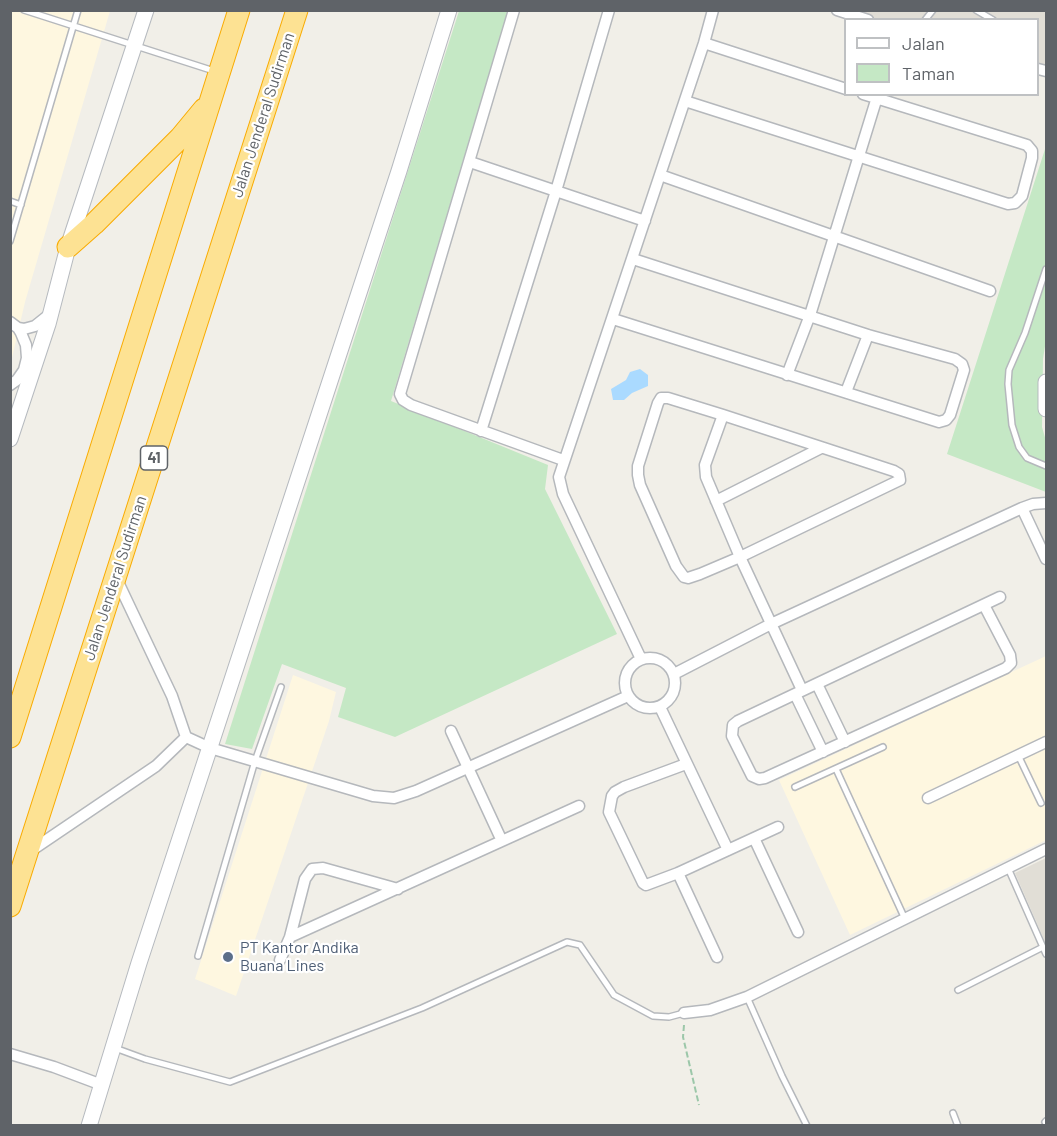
<!DOCTYPE html>
<style>
body{margin:0}
#map{position:relative;width:1057px;height:1136px;overflow:hidden;background:#f1efe8;font-family:Barlow,sans-serif}
canvas{display:block}
.frame{position:absolute;inset:0;border:12px solid #5f6368;pointer-events:none}
.legend{position:absolute;left:844px;top:18px;width:195px;height:78px;box-sizing:border-box;background:#fff;border:2px solid #bfc1c3;margin:0;padding:8px 10px;list-style:none;font-size:18px;color:#5f6368}
.legend li{display:flex;align-items:center;gap:12px;height:30px}
.legend b{width:30px;border:2px solid #bfc1c3}
</style>
<div id="map">
<canvas width="1057" height="1136"></canvas>
<div class="frame"></div>
<ul class="legend">
<li><b style="height:8px;background:#fff"></b>Jalan</li>
<li><b style="height:16px;background:#c5e8c5"></b>Taman</li>
</ul>
</div>
<script>
const g = document.querySelector('canvas').getContext('2d');
g.lineJoin = 'round';
function paint(path, color) {
  g.fillStyle = color;
  g.fill(path, 'evenodd');
}
function toPath(rows) {
  const path = new Path2D();
  for (const r of rows) {
    if (r.length === 3) {
      path.moveTo(r[0] + r[2], r[1]);
      path.arc(r[0], r[1], r[2], 0, 2 * Math.PI);
      continue;
    }
    path.moveTo(r[0], r[1]);
    for (let i = 2; i < r.length; i += 2) path.lineTo(r[i], r[i + 1]);
  }
  return path;
}
function trace(path, color, width, dash) {
  g.strokeStyle = color;
  g.lineWidth = width;
  g.lineCap = dash ? 'butt' : 'round';
  g.setLineDash(dash || []);
  g.stroke(path);
}
function write(font, color, halo, rows, align = 'center') {
  g.font = font + ' Barlow,sans-serif';
  g.lineWidth = 4.5;
  g.setLineDash([]);
  g.textBaseline = 'middle';
  g.strokeStyle = halo;
  g.fillStyle = color;
  for (const [text, x, y, turn = 0] of rows) {
    g.save();
    g.translate(x, y);
    g.rotate((+turn || 0) * Math.PI / 180);
    g.textAlign = isNaN(turn) ? turn : align;
    if (halo) g.strokeText(text, 0, 0);
    g.fillText(text, 0, 0);
    g.restore();
  }
}
const commercial = toPath([
 [11,11,110,11,25,302,11,362],
 [1046,656,1046,840,850,935,779,780],
 [293,675,336,692,329,721,236,996,195,979]
]);
const education = toPath([
 [842,10,1046,11,1046,77,1038,74,1038,20,866,20],
 [1046,858,1046,944,1015,873]
]);
const green = toPath([
 [459,11,508,11,391,401,548,465,545,489,617,634,395,737,338,717,346,688,282,664,252,749,225,744],
 [1046,146,1046,340,1043,359,1042,427,1046,441,1046,492,947,454]
]);
const water = toPath([
 [640,369,648,375,648,386,632,393,624,400,613,400,611,389,626,380,630,372]
]);
const path = toPath([
 [684,1025,683,1037,699,1105]
]);
const lane = toPath([
 [24,10,214,71],
 [976,10,993,20],
 [925,20,933,10],
 [10,201,21,205],
 [10,241,78,10],
 [1046,269,1025,333,1009,370,1008,384,1012,425,1019,447,1027,458,1046,466],
 [1018,755,1041,803],
 [836,769,905,919],
 [795,787,883,747],
 [1008,868,1046,954],
 [198,956,255,761,281,687],
 [958,990,1043,947],
 [747,997,782,1076,807,1126],
 [115,1048,145,1059,230,1082,422,1008,567,942,580,945,614,995,653,1016,669,1017,684,1013],
 [953,1113,958,1126],
 [1045,1122,1046,1121]
]);
const street = toPath([
 [514,10,400,394,403,400,411,405,563,460],
 [837,10,868,20],
 [704,43,846,89],
 [1038,69,1046,71],
 [685,101,1008,204,1015,203,1022,196,1032,158,1032,151,1027,145,863,94],
 [470,162,645,221],
 [660,175,990,291],
 [613,319,939,422,946,420,950,415,964,370,962,364,955,359,868,335,633,259],
 [10,322,18,328,21,333,26,345,27,358,24,370,17,380,10,385],
 [18,328,24,329,35,326,50,314],
 [787,375,810,315,878,94],
 [846,392,868,335],
 [661,398,668,398,723,415,894,471,899,474,900,480,740,557,700,574,688,578,684,577,676,566,640,485,638,475,638,466,658,403,661,398],
 [723,415,705,465,706,477,740,557,802,690],
 [481,431,556,191,609,10],
 [716,501,821,448],
 [1022,508,1046,559],
 [117,580,172,696,186,737,210,748,373,796,394,798,416,791,628,696],
 [984,605,1010,655,1011,663,1006,668,765,778,759,779,752,776,732,736,733,725,738,721,1000,597],
 [650,683,25],
 [641,659,563,494,559,477,704,43,713,10],
 [674,674,771,624,1022,508,1033,504,1046,503],
 [817,684,845,742],
 [795,694,823,752],
 [660,707,728,850],
 [451,731,501,839],
 [686,764,624,787,615,792,612,796,609,812,643,883,646,885,678,873,778,827],
 [928,798,1046,742],
 [754,838,798,932],
 [29,852,156,766,186,737],
 [678,873,717,957],
 [290,937,579,806],
 [280,960,290,937,305,879,312,869,323,868,398,889],
 [684,1013,710,1010,747,997,1046,849],
 [10,1054,54,1067,102,1085]
]);
const secondary = toPath([
 [1046,382,1046,409],
 [10,439,48,324,68,247,146,10],
 [89,1126,139,963,399,171,449,10]
]);
const highway = toPath([
 [68,247,94,224,180,138,204,109],
 [10,737,239,10],
 [10,906,297,10]
]);
const markers = [
 [228,957,6,"#5c6f8a"]
];
const shields = [
 [154,458,27]
];
const shieldNames = [
 ["41",154,458]
];
const streetNames = [
 ["Jalan Jenderal Sudirman",263,115,-72],
 ["Jalan Jenderal Sudirman",115,578,-72]
];
const serviceNames = [
 ["PT Kantor Andika",240,948],
 ["Buana Lines",240,966]
];
paint(commercial, '#fef7e0');
paint(education, '#e1ded6');
paint(green, '#c5e8c5');
paint(water, '#aadaff');
trace(lane, '#b5b8bc', 8);
trace(street, '#b5b8bc', 13);
trace(secondary, '#b6babf', 17);
trace(highway, '#f9ab00', 23);
trace(path, '#9cc7a9', 2, [6, 3]);
trace(lane, '#fff', 5);
trace(street, '#fff', 10);
trace(secondary, '#fff', 15);
trace(highway, '#fde293', 21);
for (const [x, y, r, color] of markers) {
  const dot = new Path2D();
  dot.arc(x, y, r, 0, 2 * Math.PI);
  g.fillStyle = color;
  g.fill(dot);
  trace(dot, '#fff', 2);
}
for (const [x, y, w] of shields) {
  const box = new Path2D();
  box.roundRect(x - w / 2, y - 12, w, 24, 4.5);
  g.fillStyle = '#fff';
  g.fill(box);
  trace(box, '#5f6368', 1.5);
}
write('bold 15px', '#5f6368', null, shieldNames);
write('16px', '#5f6368', '#fff', streetNames);
write('16px', '#4e5e75', '#fff', serviceNames, 'left');
</script>
